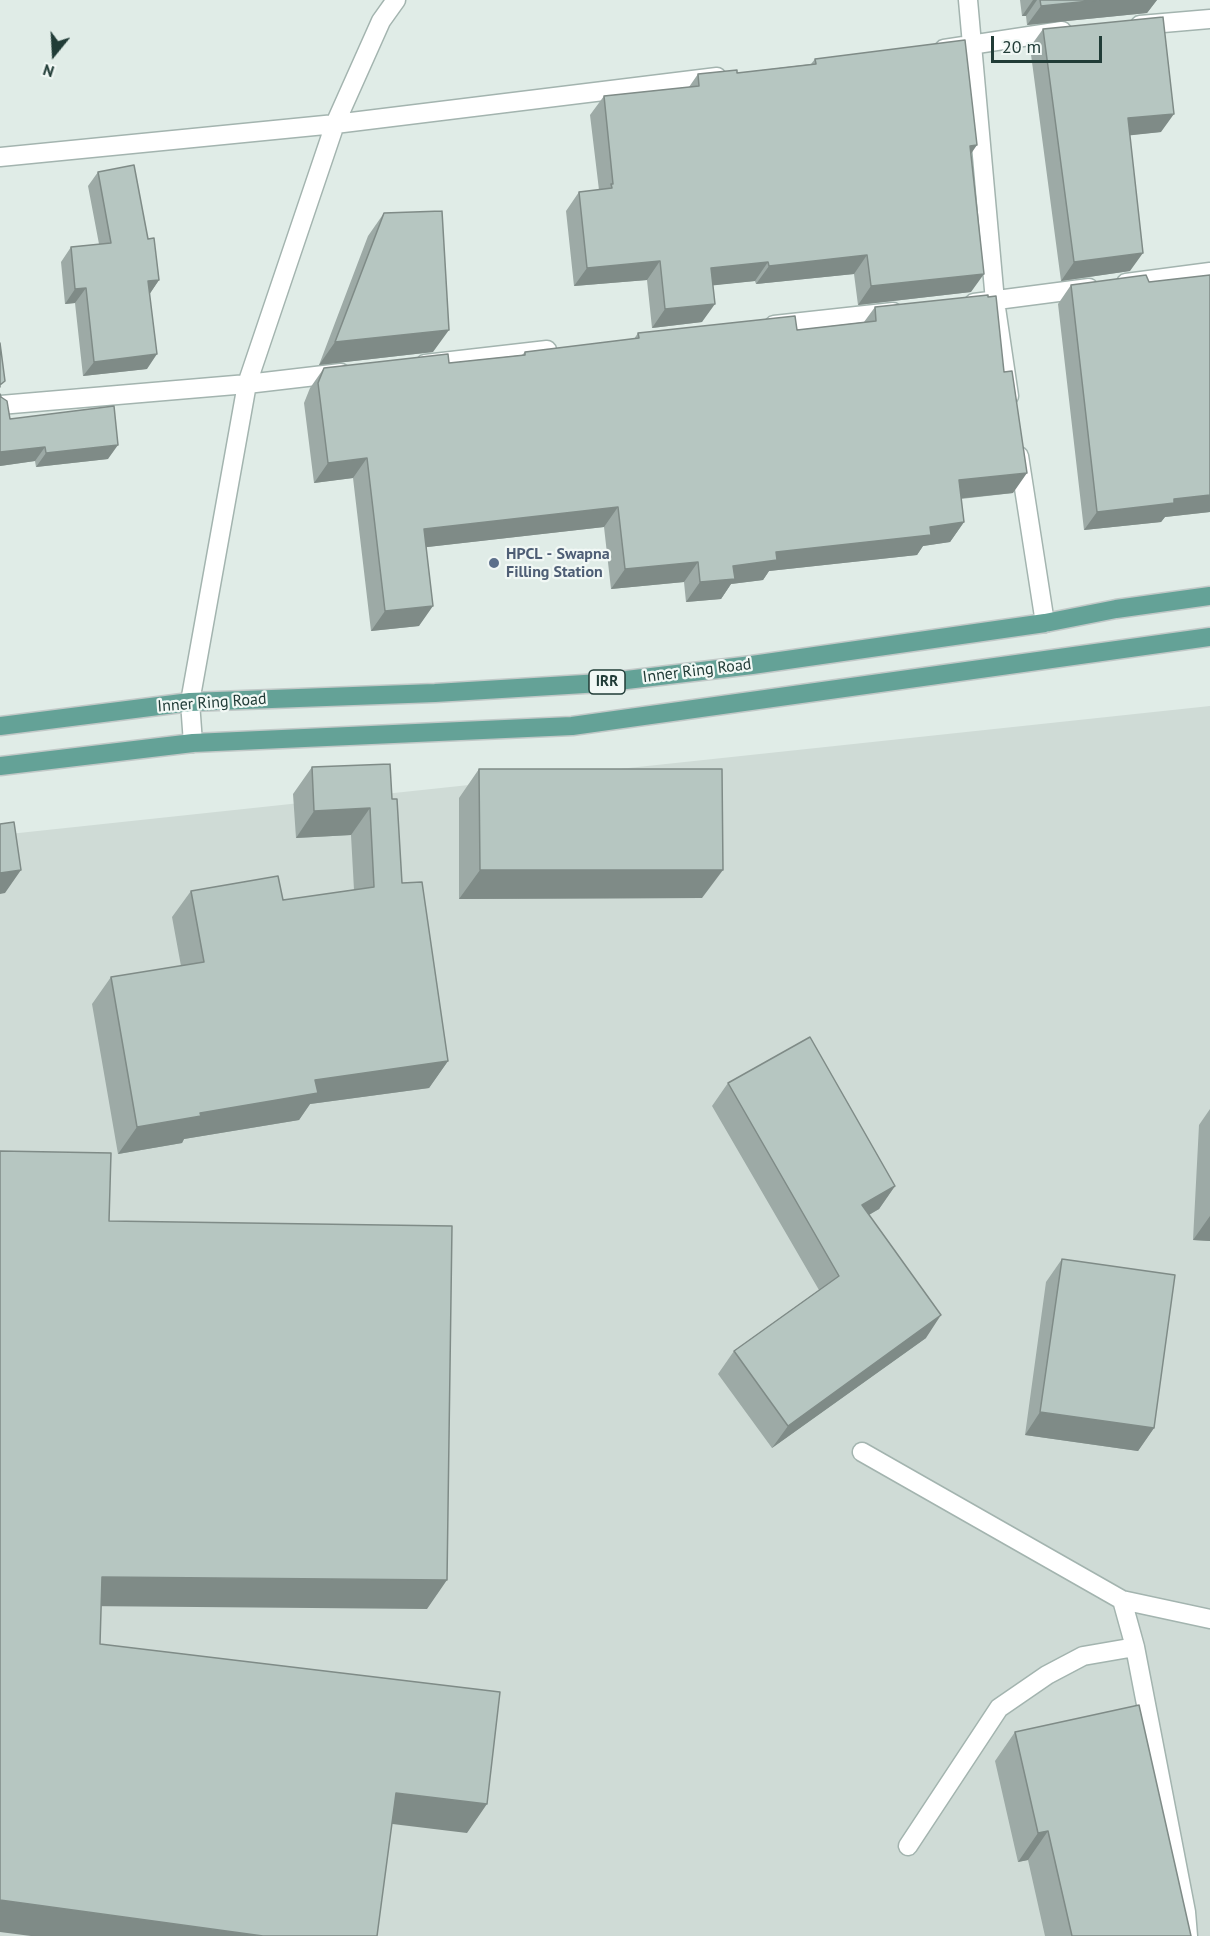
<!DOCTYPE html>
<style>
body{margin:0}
#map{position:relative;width:1210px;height:1936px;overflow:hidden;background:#e0ece7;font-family:"PT Sans",sans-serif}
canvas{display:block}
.north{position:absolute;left:24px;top:24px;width:60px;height:60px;-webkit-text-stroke:4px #f1f8f5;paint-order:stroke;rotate:198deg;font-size:16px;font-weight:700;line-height:24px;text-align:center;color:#213c37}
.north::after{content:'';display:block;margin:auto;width:21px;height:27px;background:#213c37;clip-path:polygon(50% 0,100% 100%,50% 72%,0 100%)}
.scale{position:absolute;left:991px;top:36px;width:111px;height:27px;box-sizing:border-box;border:3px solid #213c37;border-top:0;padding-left:8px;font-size:18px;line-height:21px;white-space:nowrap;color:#213c37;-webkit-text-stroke:4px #f1f8f5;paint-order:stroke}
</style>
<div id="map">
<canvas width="1210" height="1936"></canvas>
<div class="north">N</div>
<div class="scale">20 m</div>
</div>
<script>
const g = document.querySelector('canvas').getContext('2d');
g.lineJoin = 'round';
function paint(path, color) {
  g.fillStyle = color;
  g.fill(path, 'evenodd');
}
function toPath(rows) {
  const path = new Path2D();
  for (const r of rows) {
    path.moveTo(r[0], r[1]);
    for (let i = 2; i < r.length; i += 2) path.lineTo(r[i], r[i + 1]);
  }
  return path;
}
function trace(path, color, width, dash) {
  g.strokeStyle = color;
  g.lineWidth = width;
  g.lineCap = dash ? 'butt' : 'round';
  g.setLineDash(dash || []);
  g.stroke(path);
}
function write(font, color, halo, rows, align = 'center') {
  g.font = font + ' "PT Sans",sans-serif';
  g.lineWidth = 4.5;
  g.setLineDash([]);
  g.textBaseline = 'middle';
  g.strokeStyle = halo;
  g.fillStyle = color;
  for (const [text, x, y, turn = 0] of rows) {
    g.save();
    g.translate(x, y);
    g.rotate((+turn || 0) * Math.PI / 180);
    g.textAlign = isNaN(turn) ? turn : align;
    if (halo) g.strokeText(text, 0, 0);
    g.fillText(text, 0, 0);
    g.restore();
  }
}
const built = toPath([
 [1210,706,1210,1936,0,1936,0,835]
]);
const minor = toPath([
 [968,0,995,301,1009,396],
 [1140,25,1210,19],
 [944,49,1062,31],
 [0,157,335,124,717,77],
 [1126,283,1210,272],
 [974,303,1089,288],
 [774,325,893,312],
 [425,364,547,350],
 [0,405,247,384,341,373],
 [1019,456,1045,623],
 [193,743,190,702,247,384,335,124,381,21,396,0],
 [862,1452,1122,1600,1210,1619],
 [1122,1600,1135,1647,1186,1912,1188,1936],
 [908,1846,999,1708,1047,1675,1083,1656,1135,1647]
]);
const primary = toPath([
 [0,726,190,702,435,693,601,683,752,665,1045,623,1116,609,1210,596],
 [0,766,193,743,572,726,1210,637]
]);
const wall = toPath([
 [1020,0,1157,0,1147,13,1027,25,1026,16,1022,16],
 [1043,29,1161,132,1130,135,1130,271,1061,281,1030,47],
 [815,59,971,154,971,292,858,305,854,274,756,284,755,281,713,285,702,322,652,328,647,280,574,286,566,211,579,192,599,190,590,115,604,96,689,87,698,74,737,73,811,64],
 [98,172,148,239,159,280,150,293,147,369,83,376,75,303,65,304,61,262,71,247,99,244,88,186],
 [384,213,433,352,319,365,368,236],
 [1210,275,1210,512,1165,517,1161,522,1084,530,1058,304,1071,285,1149,282],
 [875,307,1013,493,961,499,964,522,950,542,923,546,917,555,769,571,763,580,731,584,721,599,686,602,684,582,611,589,604,527,427,547,419,626,371,631,353,478,314,483,304,403,310,388,324,368,449,363,522,355,525,352,634,339,638,333,797,330,864,322],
 [0,394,10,419,108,459,36,467,35,461,0,466],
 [312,767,392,799,402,883,448,1061,429,1088,310,1104,299,1120,184,1139,182,1143,118,1154,92,1004,111,977,181,966,172,917,191,891,283,900,354,890,351,835,296,838,293,794],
 [479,769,702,898,459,899,459,798],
 [728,1083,895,1186,879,1209,869,1215,926,1338,772,1448,718,1374,734,1351,819,1290,712,1106],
 [1210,1109,1210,1241,1193,1240,1199,1125],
 [1062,1259,1154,1428,1138,1451,1025,1435,1046,1282],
 [1015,1732,1191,1936,1045,1936,1028,1860,1018,1862,995,1761]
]);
const shadedWall = toPath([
 [1033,0,1037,0,1026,16,1022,16],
 [1099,0,1157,0,1147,13,1027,25,1041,6],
 [1174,114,1161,132,1115,137,1128,118],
 [977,145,964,164,970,146],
 [1143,253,1130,271,1061,281,1074,262],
 [867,255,854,274,756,284,769,266],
 [660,261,647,280,574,286,587,268],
 [768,262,755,281,698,287,711,268],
 [984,274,971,292,858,305,871,286],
 [159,280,149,295,148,281],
 [86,288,75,303,65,304,75,289],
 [715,304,702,322,652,328,665,309],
 [449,330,433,352,319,365,335,342],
 [157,354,147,369,83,376,94,362],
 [118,445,108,459,36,467,46,453],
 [45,447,35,461,0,466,0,452],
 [367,458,353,478,314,483,328,463],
 [1027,473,1013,493,945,500,959,480],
 [1210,495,1210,512,1165,517,1161,522,1084,530,1097,512,1174,499],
 [618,507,604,527,410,549,424,529],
 [964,522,950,542,923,546,917,555,769,571,763,580,731,584,721,599,686,602,700,582,733,566,776,552,930,527],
 [698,562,684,582,611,589,625,569],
 [433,606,419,626,371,631,385,611],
 [370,808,351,835,296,838,314,811],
 [21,870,5,893,0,894,0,873],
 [480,870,723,870,702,898,459,899],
 [448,1061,429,1088,310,1104,299,1120,184,1139,182,1143,118,1154,137,1127,200,1113,315,1080],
 [895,1186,879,1209,846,1228,862,1205],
 [1210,1216,1210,1241,1193,1240],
 [941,1315,926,1338,772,1448,788,1426],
 [1040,1412,1154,1428,1138,1451,1025,1435],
 [102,1577,447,1580,427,1609,82,1606],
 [396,1793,487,1804,467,1833,376,1822],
 [1048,1831,1028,1860,1018,1862,1038,1833],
 [0,1900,263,1936,31,1936,0,1932]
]);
const building = toPath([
 [1040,0,1099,0,1041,6,1040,0],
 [1163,17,1174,114,1128,118,1143,253,1074,262,1043,29,1163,17],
 [965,40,977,145,970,146,984,274,871,286,867,255,769,266,768,262,711,268,715,304,665,309,660,261,587,268,579,192,612,188,611,184,613,184,604,96,699,86,698,74,737,70,737,73,816,64,815,59,965,40],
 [134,165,148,239,154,238,159,280,148,281,157,354,94,362,86,288,75,289,71,247,111,243,98,172,134,165],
 [442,211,449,330,335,342,384,213,442,211],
 [1146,275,1149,282,1210,275,1210,495,1174,499,1174,503,1097,512,1071,285,1146,275],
 [988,295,988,297,996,296,1004,372,1012,371,1027,473,959,480,964,522,930,527,931,535,776,552,777,560,733,566,735,579,700,582,698,562,625,569,618,507,424,529,433,606,385,611,367,458,328,463,318,383,324,368,448,354,449,363,525,355,525,352,639,338,638,333,795,316,797,330,876,321,875,307,988,295],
 [0,343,5,381,0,385,0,387,0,343],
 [0,394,1,397,7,401,10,419,114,406,118,445,46,453,45,447,0,452,0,394],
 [390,764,392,799,397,799,402,883,422,882,448,1061,315,1080,318,1093,200,1113,201,1116,137,1127,111,977,204,962,191,891,278,876,283,900,374,887,370,808,314,811,312,767,390,764],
 [479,769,722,769,723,870,480,870,479,769],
 [14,822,21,870,0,873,0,824,14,822],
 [810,1037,895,1186,862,1205,941,1315,788,1426,734,1351,839,1276,728,1083,810,1037],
 [0,1151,111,1153,109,1221,452,1226,447,1580,102,1577,100,1644,500,1692,487,1804,396,1793,377,1936,263,1936,0,1900,0,1151],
 [1062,1259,1175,1275,1154,1428,1040,1412,1062,1259],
 [1139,1705,1191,1936,1072,1936,1048,1831,1038,1833,1015,1732,1139,1705]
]);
const markers = [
 [494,563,6,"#5c6f8a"]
];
const shields = [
 [607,682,36]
];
const shieldNames = [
 ["IRR",607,682]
];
const serviceNames = [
 ["HPCL - Swapna",506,554],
 ["Filling Station",506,572]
];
const streetNames = [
 ["Inner Ring Road",697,671,-7],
 ["Inner Ring Road",212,703,-4]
];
paint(built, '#cfdbd6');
trace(minor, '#a3b4af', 21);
trace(primary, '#c1c8c7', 21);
trace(minor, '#fff', 18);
trace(primary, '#64a297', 18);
paint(wall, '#9daaa6');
paint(shadedWall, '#7f8b87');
paint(building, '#b6c6c1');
trace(building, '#7f8b87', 1.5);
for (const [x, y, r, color] of markers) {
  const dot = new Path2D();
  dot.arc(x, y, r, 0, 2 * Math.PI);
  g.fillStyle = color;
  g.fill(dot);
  trace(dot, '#f1f8f5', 2);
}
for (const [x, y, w] of shields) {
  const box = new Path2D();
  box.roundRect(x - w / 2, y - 12, w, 24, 4.5);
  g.fillStyle = '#f1f8f5';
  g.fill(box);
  trace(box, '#213c37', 1.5);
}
write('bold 15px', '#213c37', null, shieldNames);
write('bold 16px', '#4e5e75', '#f1f8f5', serviceNames, 'left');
write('16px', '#213c37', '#f1f8f5', streetNames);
</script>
